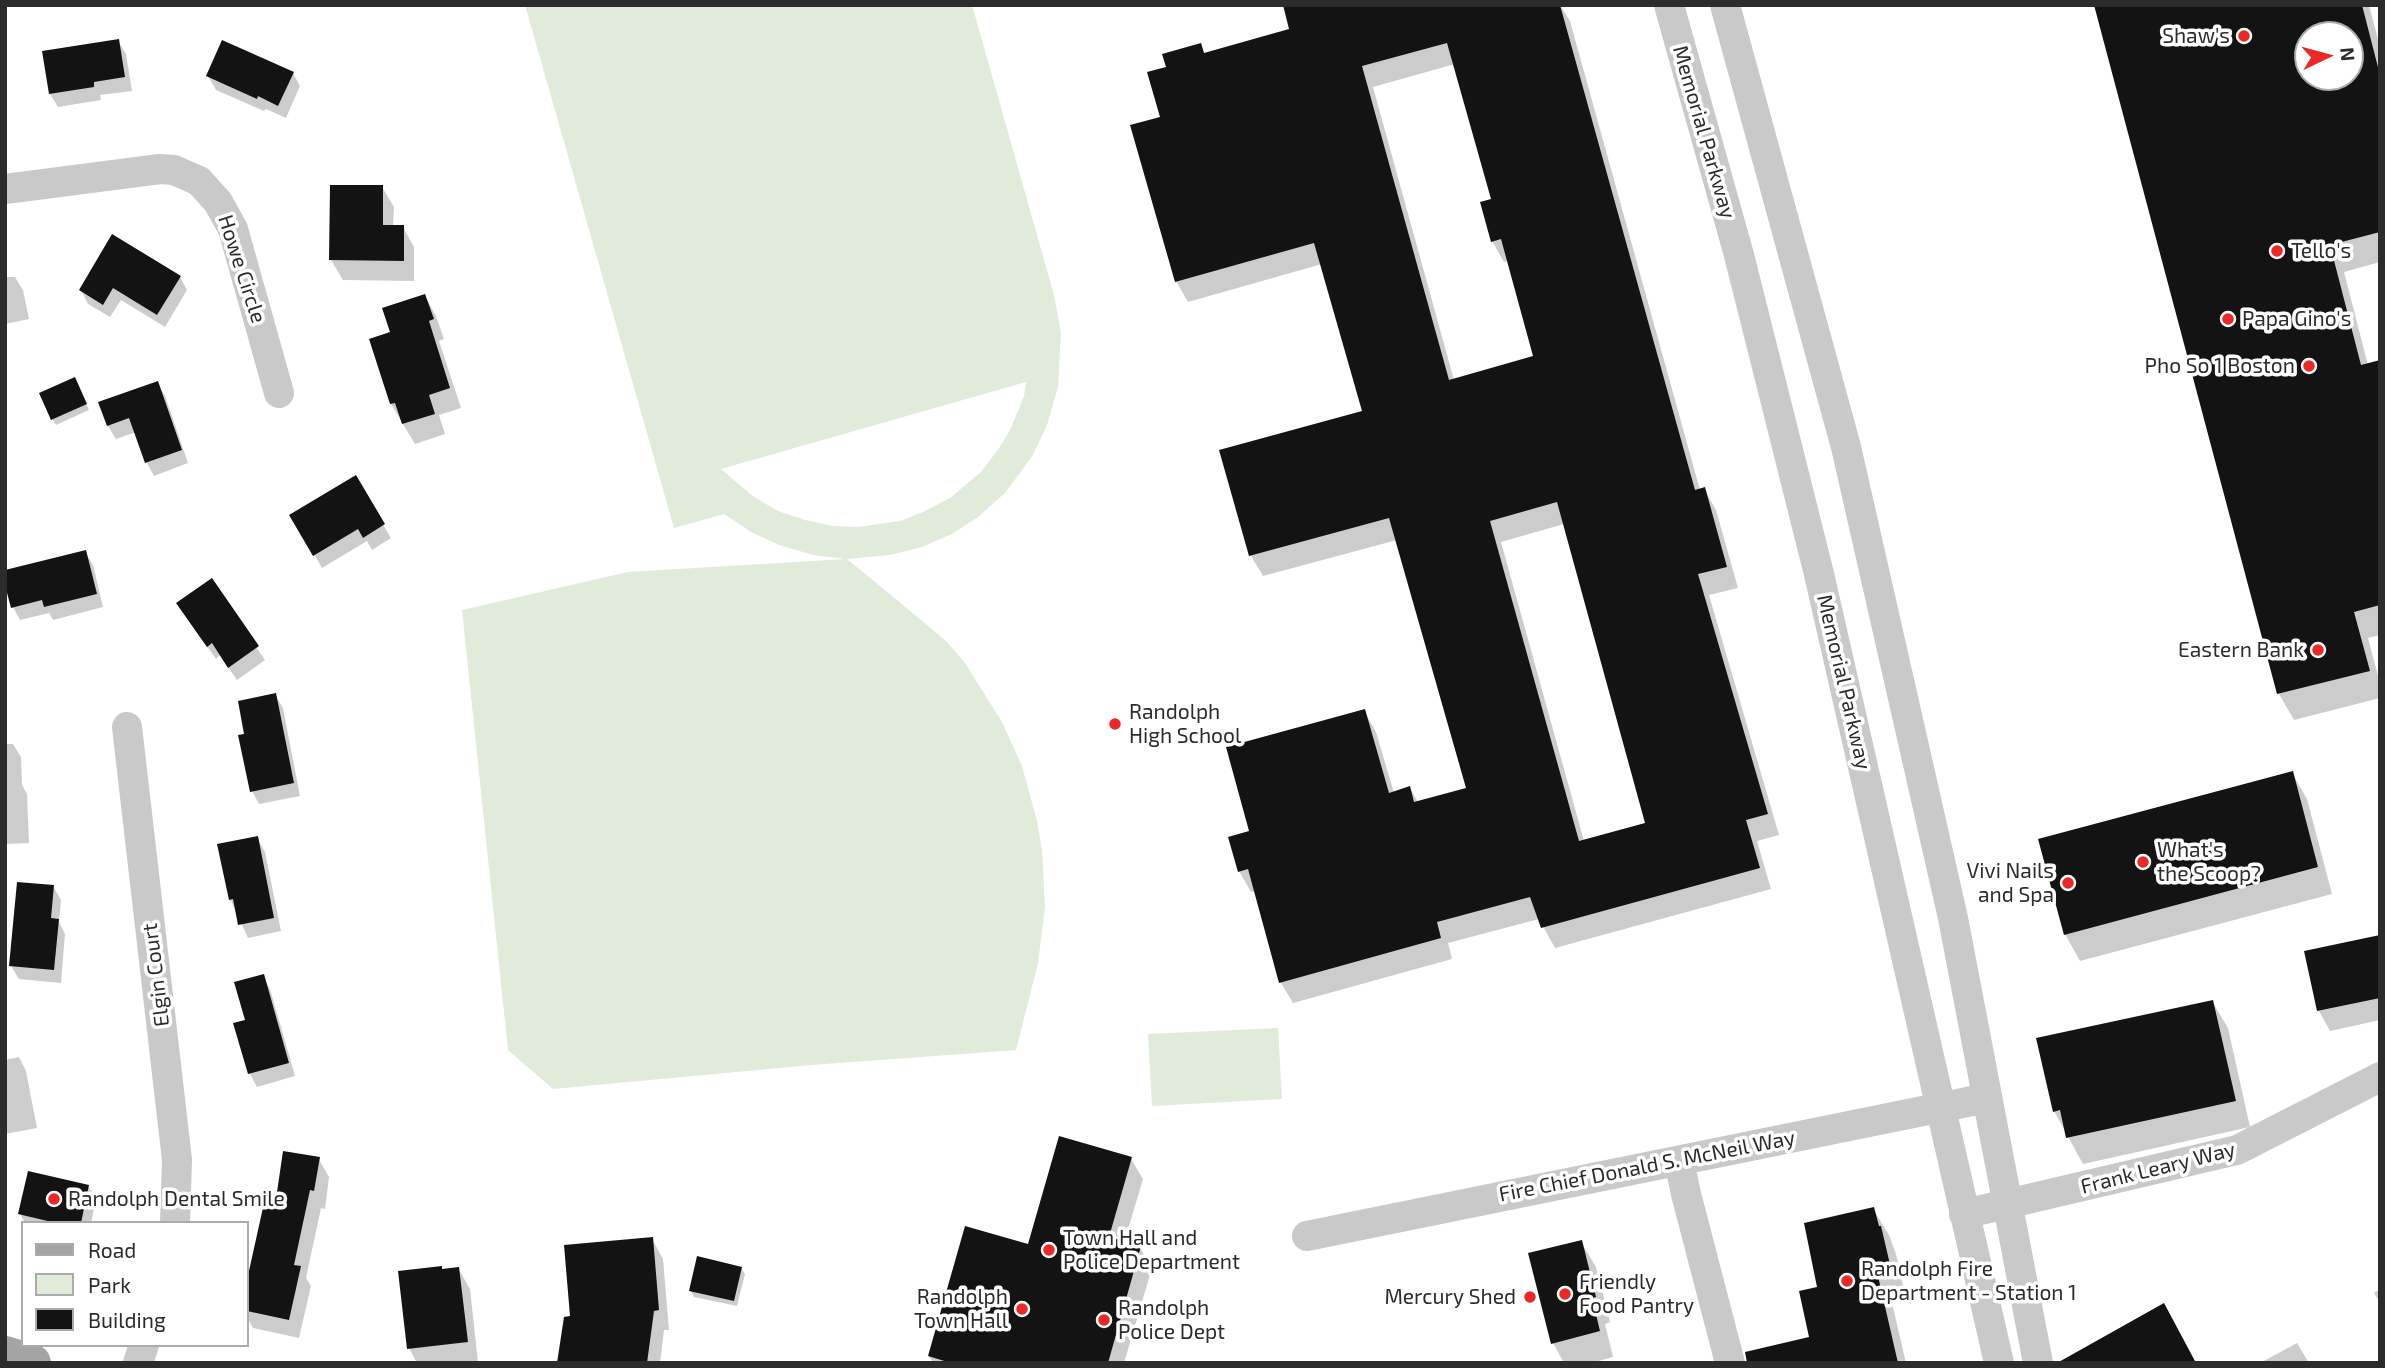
<!DOCTYPE html>
<style>
body{margin:0}
#map{position:relative;width:2385px;height:1368px;overflow:hidden;background:#fff;font-family:"Exo 2",sans-serif}
canvas{display:block}
.frame{position:absolute;inset:0;border:7px solid #2c2c2c;pointer-events:none}
.legend{position:absolute;left:21px;top:1221px;width:228px;height:126px;box-sizing:border-box;background:#fff;border:2px solid #ababab;margin:0;padding:9px 12px;list-style:none;font-size:21px;color:#2c2c2c}
.legend li{display:flex;align-items:center;gap:14px;height:35px}
.legend b{width:35px;border:2px solid #ababab}
.north{position:absolute;left:2294px;top:21px;width:70px;height:70px;box-sizing:border-box;background:#fff;border:2px solid #ababab;border-radius:50%;rotate:85deg;font-size:19px;font-weight:700;line-height:28px;text-align:center;color:#2c2c2c}
.north::after{content:'';display:block;margin:auto;width:24px;height:32px;background:#eb2728;clip-path:polygon(50% 0,100% 100%,50% 72%,0 100%)}
</style>
<div id="map">
<canvas width="2385" height="1368"></canvas>
<div class="frame"></div>
<ul class="legend">
<li><b style="height:9px;background:#a4a4a4"></b>Road</li>
<li><b style="height:19px;background:#e1ebd9"></b>Park</li>
<li><b style="height:19px;background:#131313"></b>Building</li>
</ul>
<div class="north">N</div>
</div>
<script>
const g = document.querySelector('canvas').getContext('2d');
g.lineJoin = 'round';
function paint(path, color) {
  g.fillStyle = color;
  g.fill(path, 'evenodd');
}
function toPath(rows) {
  const path = new Path2D();
  for (const r of rows) {
    path.moveTo(r[0], r[1]);
    for (let i = 2; i < r.length; i += 2) path.lineTo(r[i], r[i + 1]);
  }
  return path;
}
function trace(path, color, width, dash) {
  g.strokeStyle = color;
  g.lineWidth = width;
  g.lineCap = dash ? 'butt' : 'round';
  g.setLineDash(dash || []);
  g.stroke(path);
}
function write(font, color, halo, rows, align = 'center') {
  g.font = font + ' "Exo 2",sans-serif';
  g.lineWidth = 7;
  g.setLineDash([]);
  g.textBaseline = 'middle';
  g.strokeStyle = halo;
  g.fillStyle = color;
  for (const [text, x, y, turn = 0] of rows) {
    g.save();
    g.translate(x, y);
    g.rotate((+turn || 0) * Math.PI / 180);
    g.textAlign = isNaN(turn) ? turn : align;
    if (halo) g.strokeText(text, 0, 0);
    g.fillText(text, 0, 0);
    g.restore();
  }
}
const green = toPath([
 [525,5,972,5,1054,295,1061,333,1058,387,1047,425,1033,455,1005,493,978,517,952,534,922,547,890,555,847,559,926,624,947,642,965,663,1002,722,1022,766,1037,821,1042,850,1045,907,1038,963,1016,1050,812,1065,553,1089,508,1050,462,610,628,572,845,559,813,555,779,545,751,532,724,514,674,528],
 [1026,382,1024,396,1011,428,1000,447,981,472,950,498,923,512,900,521,858,527,833,526,805,520,778,511,754,497,721,469],
 [1278,1028,1282,1099,1152,1106,1148,1034]
]);
const shadow = toPath([
 [1298,5,1560,5,1570,21,1700,490,1704,489,1716,510,1738,588,1709,595,1779,835,1757,841,1771,889,1555,948,1539,919,1448,943,1452,959,1293,1003,1281,983,1255,891,1251,892,1239,871,1251,833,1364,711,1376,732,1394,793,1410,788,1418,802,1468,789,1397,540,1263,576,1251,556,1221,451,1364,412,1322,264,1188,302,1176,281,1162,118,1168,68,1200,45,1205,54,1291,30],
 [1455,64,1493,201,1492,241,1504,262,1509,261,1535,358,1454,380,1373,87],
 [1564,524,1647,824,1584,841,1501,542],
 [2096,5,2369,5,2380,47,2380,262,2344,272,2368,365,2380,362,2380,635,2368,638,2380,683,2380,698,2294,720,2279,694],
 [2308,35,2350,35,2350,77,2308,77],
 [118,41,126,54,132,91,100,95,101,100,58,107,50,94],
 [293,73,300,86,286,118,266,109,264,111,216,90,208,76],
 [382,187,394,207,393,227,403,227,414,247,414,281,343,280,331,260],
 [5,277,15,277,23,290,29,319,5,324],
 [180,277,187,290,165,327,121,300,110,317,88,304,81,290],
 [425,296,436,316,444,339,439,341,461,408,439,415,445,434,415,444,391,404,371,340,392,333],
 [157,383,165,396,188,463,154,476,147,463,136,432,116,439,108,426,100,403],
 [78,386,89,410,56,425,52,419],
 [355,477,391,538,372,550,367,541,322,568,292,515],
 [85,552,93,565,103,607,53,620,49,613,20,620,13,607],
 [211,581,265,660,237,680,220,655,216,659,186,617],
 [275,695,283,708,300,796,259,804,252,791,246,735],
 [5,744,13,744,21,757,22,785,27,794,29,843,5,844],
 [2292,773,2307,799,2332,894,2080,961,2065,934],
 [257,838,265,852,281,931,248,938,230,899],
 [53,886,61,900,59,922,65,934,61,983,19,979,11,966],
 [2380,936,2380,1020,2330,1031,2319,1011,2306,953],
 [263,976,270,989,295,1076,257,1087,250,1074,236,1024,247,1021],
 [2212,1001,2228,1028,2250,1127,2083,1164,2054,1111],
 [19,1057,26,1071,37,1128,5,1134,5,1060],
 [318,1158,329,1177,325,1209,321,1208,306,1278,311,1286,299,1338,253,1328,247,1317,247,1288,265,1205,276,1208],
 [1131,1159,1143,1179,1124,1243,1140,1248,1152,1268,1124,1363,933,1363,929,1356,1030,1246],
 [88,1186,96,1199,91,1223,25,1223,20,1214],
 [1873,1209,1889,1235,1896,1254,1906,1299,1892,1303,1906,1363,1780,1363,1812,1339],
 [652,1239,663,1259,669,1330,664,1330,660,1363,559,1363],
 [1581,1242,1596,1267,1610,1322,1605,1324,1613,1357,1591,1363,1564,1363,1553,1343],
 [458,1268,470,1289,478,1362,417,1363,409,1348,442,1270],
 [741,1268,745,1274,737,1306,694,1297,690,1290],
 [2380,1289,2380,1303,2374,1293],
 [2297,1343,2309,1363,2260,1363]
]);
const building = toPath([
 [1283,5,1560,5,1695,490,1705,487,1727,567,1698,574,1768,814,1746,820,1760,868,1541,928,1530,897,1437,922,1441,938,1279,983,1248,869,1238,872,1228,837,1249,831,1226,747,1365,709,1389,793,1410,786,1414,802,1466,788,1389,518,1249,556,1219,450,1362,411,1314,243,1175,282,1130,125,1160,117,1147,72,1166,67,1162,54,1201,43,1204,53,1289,29],
 [1447,43,1491,199,1480,202,1491,242,1501,239,1533,356,1449,380,1362,66],
 [1557,502,1645,823,1579,841,1490,521],
 [2094,5,2362,5,2380,75,2380,232,2330,245,2361,365,2380,360,2380,605,2354,612,2370,671,2277,694],
 [2308,35,2350,35,2350,77,2308,77],
 [119,39,125,77,94,82,94,87,49,94,42,51],
 [222,40,294,72,278,106,258,96,257,99,206,76],
 [330,185,383,185,383,225,404,225,404,261,329,260],
 [112,234,181,276,157,315,113,288,103,305,79,290],
 [425,294,434,319,429,321,450,388,429,395,435,414,402,424,395,403,390,404,369,339,390,332,382,308],
 [75,377,87,404,51,420,39,393],
 [158,381,182,450,145,463,129,418,107,426,98,402],
 [356,475,385,524,363,538,358,529,313,556,289,515],
 [86,550,97,594,44,607,42,600,11,608,5,585,5,570],
 [212,578,259,646,228,668,212,643,207,647,176,603],
 [276,693,294,783,250,792,238,735,244,734,238,701],
 [2293,771,2318,867,2064,935,2038,839],
 [258,836,274,918,238,925,233,899,229,900,217,844],
 [17,882,54,885,51,918,59,919,54,970,9,966],
 [2380,935,2380,998,2317,1011,2304,951],
 [264,974,289,1063,248,1074,233,1023,245,1020,234,982],
 [2213,1000,2236,1101,2066,1138,2060,1110,2053,1112,2036,1038],
 [1059,1136,1132,1157,1109,1237,1141,1246,1108,1363,951,1363,928,1356,965,1226,1028,1244],
 [283,1151,320,1157,314,1191,310,1190,294,1265,301,1266,289,1320,247,1311,247,1280,264,1203,275,1206],
 [28,1171,89,1185,81,1223,56,1223,18,1214],
 [1874,1207,1879,1226,1881,1226,1892,1273,1878,1276,1898,1363,1747,1363,1745,1352,1809,1337,1799,1291,1817,1287,1804,1223],
 [653,1237,659,1310,654,1311,647,1363,557,1363,564,1317,570,1316,564,1245],
 [1582,1240,1596,1297,1592,1298,1600,1331,1551,1344,1528,1253],
 [697,1256,742,1267,734,1301,689,1291],
 [442,1266,442,1269,459,1267,468,1342,407,1349,398,1271],
 [2164,1303,2196,1363,2057,1363]
]);
const minor = toPath([
 [1669,5,1739,255,1819,574,1999,1363],
 [1725,5,1846,447,1953,918,2038,1363],
 [5,189,160,169,174,170,199,181,218,202,233,229,279,393],
 [127,727,177,1160,175,1223],
 [1679,1161,1686,1194,1730,1363],
 [1964,1214,2237,1150,2380,1077],
 [1307,1236,1987,1098],
 [138,1363,144,1345]
]);
const primary = toPath([
 [5,1355,32,1363]
]);
const markers = [
 [2244,36,7,"#eb2728"],
 [2277,251,7,"#eb2728"],
 [2228,319,7,"#eb2728"],
 [2309,366,7,"#eb2728"],
 [2318,650,7,"#eb2728"],
 [1115,724,7,"#eb2728"],
 [2143,862,7,"#eb2728"],
 [2068,883,7,"#eb2728"],
 [54,1199,7,"#eb2728"],
 [1049,1250,7,"#eb2728"],
 [1847,1281,7,"#eb2728"],
 [1565,1294,7,"#eb2728"],
 [1530,1297,7,"#eb2728"],
 [1022,1309,7,"#eb2728"],
 [1104,1320,7,"#eb2728"]
];
const poiNames = [
 ["Shaw's",2230,36,"right"],
 ["Tello's",2291,251],
 ["Papa Gino's",2242,319],
 ["Pho So 1 Boston",2295,366,"right"],
 ["Eastern Bank",2304,650,"right"],
 ["Randolph",1129,712],
 ["High School",1129,736],
 ["What's",2157,850],
 ["the Scoop?",2157,874],
 ["Vivi Nails",2054,871,"right"],
 ["and Spa",2054,895,"right"],
 ["Randolph Dental Smile",68,1199],
 ["Town Hall and",1063,1238],
 ["Police Department",1063,1262],
 ["Randolph Fire",1861,1269],
 ["Department - Station 1",1861,1293],
 ["Friendly",1579,1282],
 ["Food Pantry",1579,1306],
 ["Randolph",1008,1297,"right"],
 ["Town Hall",1008,1321,"right"],
 ["Mercury Shed",1516,1297,"right"],
 ["Randolph",1118,1308],
 ["Police Dept",1118,1332]
];
const streetNames = [
 ["Memorial Parkway",1704,132,74],
 ["Howe Circle",242,269,72],
 ["Memorial Parkway",1844,682,77],
 ["Elgin Court",156,975,-97],
 ["Fire Chief Donald S. McNeil Way",1647,1166,-11],
 ["Frank Leary Way",2158,1168,-14]
];
paint(green, '#e1ebd9');
paint(shadow, '#0003');
paint(building, '#131313');
trace(minor, '#c9c9c9', 30);
trace(primary, '#a4a4a4', 38);
for (const [x, y, r, color] of markers) {
  const dot = new Path2D();
  dot.arc(x, y, r, 0, 2 * Math.PI);
  g.fillStyle = color;
  g.fill(dot);
  trace(dot, '#fff', 2.5);
}
write('21px', '#2c2c2c', '#fff', poiNames, 'left');
write('21px', '#2c2c2c', '#fff', streetNames);
</script>
